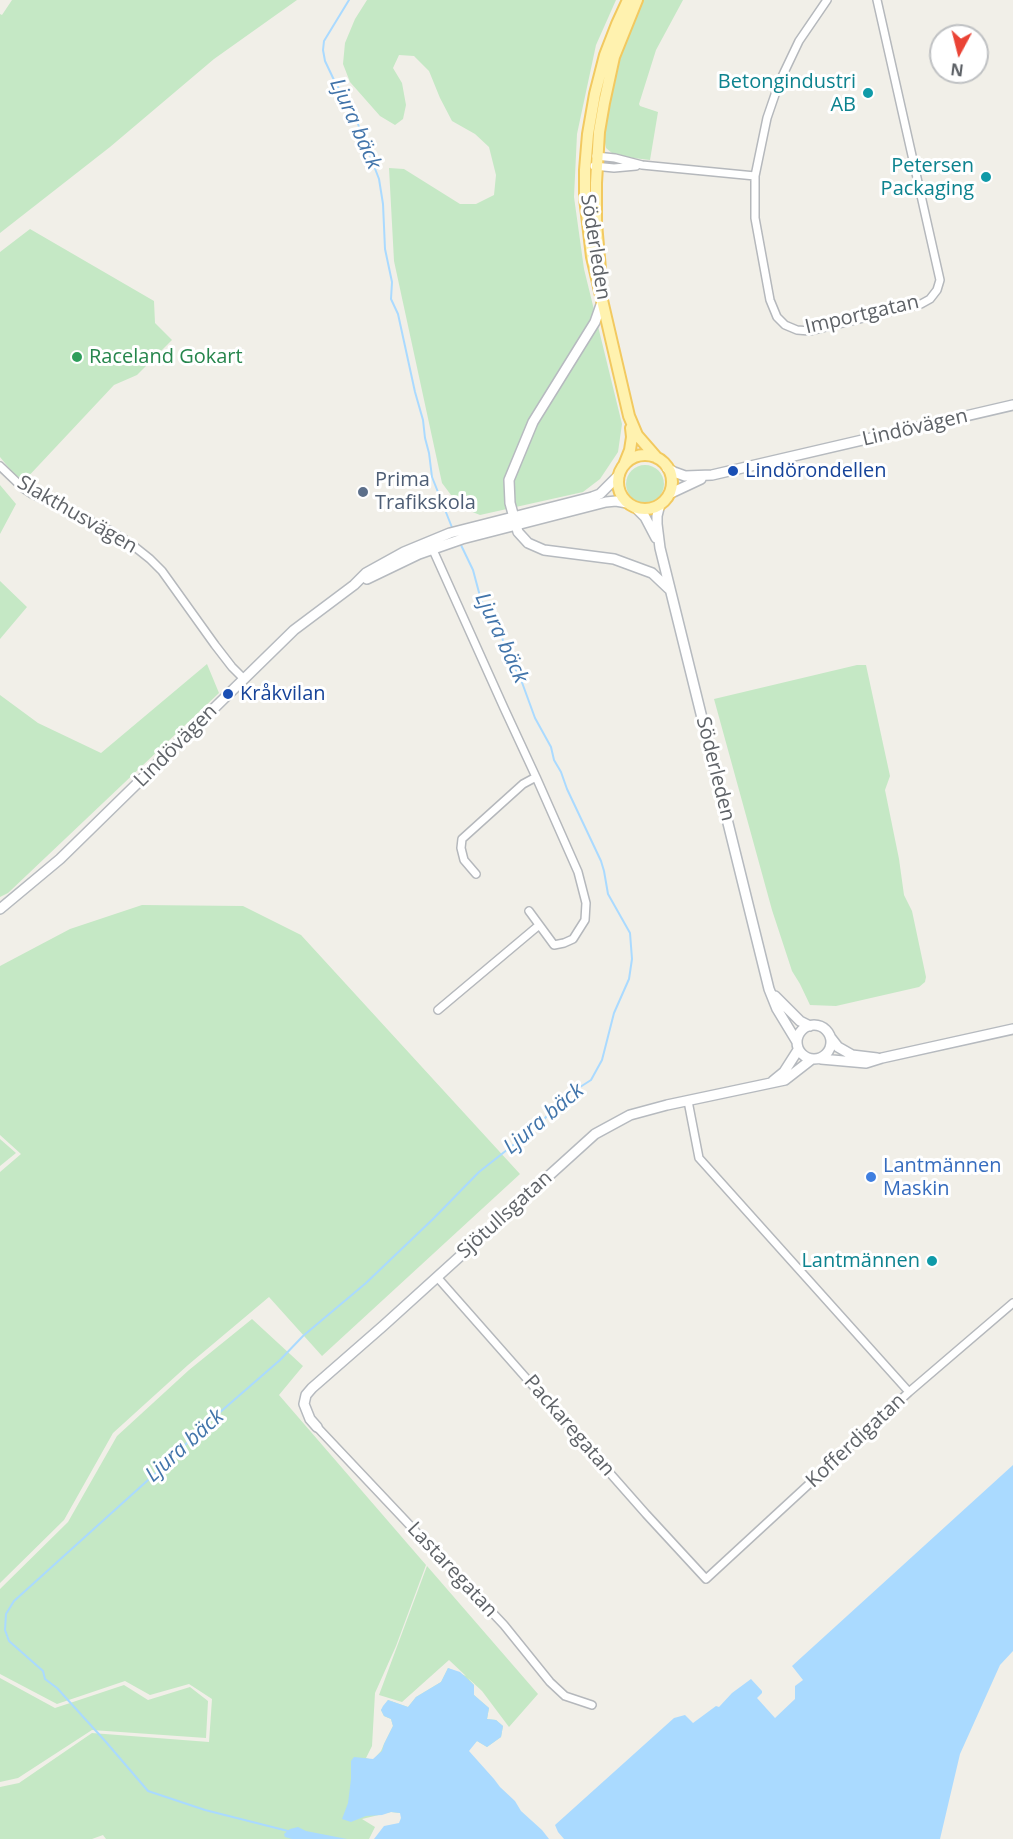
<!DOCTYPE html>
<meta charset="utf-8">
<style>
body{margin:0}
#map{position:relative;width:1013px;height:1839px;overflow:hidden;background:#f1efe8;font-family:"Open Sans",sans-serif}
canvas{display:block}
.north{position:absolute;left:929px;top:24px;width:60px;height:60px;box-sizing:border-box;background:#fff;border:2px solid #bfc1c3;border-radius:50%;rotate:187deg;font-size:16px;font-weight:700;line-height:24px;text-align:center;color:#5f6368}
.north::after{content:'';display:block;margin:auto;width:21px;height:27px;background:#ea4335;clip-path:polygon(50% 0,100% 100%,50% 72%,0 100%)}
</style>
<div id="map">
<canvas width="1013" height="1839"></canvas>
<div class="north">N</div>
</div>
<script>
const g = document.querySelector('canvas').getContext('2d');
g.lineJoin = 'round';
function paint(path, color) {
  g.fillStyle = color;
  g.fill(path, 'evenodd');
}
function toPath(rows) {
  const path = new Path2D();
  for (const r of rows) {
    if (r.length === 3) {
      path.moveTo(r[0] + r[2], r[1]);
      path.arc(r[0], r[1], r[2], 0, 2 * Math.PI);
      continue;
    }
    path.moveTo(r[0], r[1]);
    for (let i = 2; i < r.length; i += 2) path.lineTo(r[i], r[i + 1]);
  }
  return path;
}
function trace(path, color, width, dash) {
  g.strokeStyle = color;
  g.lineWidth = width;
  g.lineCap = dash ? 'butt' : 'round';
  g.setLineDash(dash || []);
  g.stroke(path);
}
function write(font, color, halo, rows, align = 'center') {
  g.font = font + ' "Open Sans",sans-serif';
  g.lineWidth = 6;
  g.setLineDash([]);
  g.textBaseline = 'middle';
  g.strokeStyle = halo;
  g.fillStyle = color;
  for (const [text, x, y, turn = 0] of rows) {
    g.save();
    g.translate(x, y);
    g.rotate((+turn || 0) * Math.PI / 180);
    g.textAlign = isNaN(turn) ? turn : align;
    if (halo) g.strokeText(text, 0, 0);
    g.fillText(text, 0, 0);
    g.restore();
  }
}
const green = toPath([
 [12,0,297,0,214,59,110,147,0,233,0,14,2,15],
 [367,0,616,0,596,45,577,134,574,197,584,269,622,424,618,452,600,479,583,492,480,515,460,507,442,483,394,261,389,168,404,169,460,204,476,204,494,195,496,175,489,147,475,134,452,121,440,98,429,71,414,56,399,55,393,68,402,83,406,105,403,119,395,125,380,116,350,82,343,64,345,43,355,19],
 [643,0,683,0,656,50,639,104,640,106,658,112,650,160,625,157,613,154,606,148,604,138,607,116,615,75,627,35],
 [30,229,154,301,155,323,172,340,137,375,114,385,24,481,13,473,0,457,0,252],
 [645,484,19],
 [0,485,16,504,0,534],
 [0,581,27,607,0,639],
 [207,664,219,693,8,893,0,897,0,695,38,723,101,753],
 [857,665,866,665,890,776,885,790,899,859,904,895,912,911,926,977,925,982,919,987,836,1006,810,1005,800,984,792,971,772,910,714,699],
 [142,905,243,906,301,935,520,1174,322,1356,269,1297,188,1365,113,1433,64,1520,0,1583,0,1172,21,1154,0,1135,0,966,70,929],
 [0,1139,16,1153,0,1166],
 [252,1319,303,1366,279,1395,426,1565,396,1646,375,1693,372,1746,366,1758,373,1760,381,1751,384,1744,393,1726,391,1719,384,1716,381,1710,388,1700,408,1707,416,1697,441,1682,448,1668,466,1676,449,1660,402,1702,379,1695,427,1566,538,1694,509,1727,482,1691,468,1678,474,1685,474,1695,489,1708,487,1719,496,1720,503,1726,501,1737,487,1747,477,1741,400,1813,391,1812,362,1819,375,1827,369,1839,106,1839,103,1835,92,1839,0,1839,0,1787,19,1783,92,1733,209,1742,212,1699,189,1684,150,1695,125,1681,57,1704,0,1674,0,1589,68,1522,117,1436,189,1370],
 [0,1678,55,1708,124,1685,148,1700,190,1687,208,1701,206,1738,92,1730,18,1778,0,1782]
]);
const water = toPath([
 [1013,1465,1013,1651,1000,1665,960,1754,940,1839,564,1839,558,1832,555,1825,674,1718,685,1715,693,1723,716,1706,719,1707,732,1693,751,1679,762,1691,762,1693,757,1698,775,1718,795,1699,795,1686,803,1680,792,1666],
 [448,1668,460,1672,474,1685,474,1695,489,1708,487,1719,496,1720,503,1726,501,1737,487,1747,477,1741,469,1751,494,1779,500,1787,515,1801,521,1811,542,1830,549,1839,374,1839,384,1826,399,1823,401,1818,400,1813,391,1812,382,1815,366,1816,351,1822,342,1819,348,1803,351,1779,351,1761,354,1757,373,1759,382,1751,384,1744,393,1726,391,1719,384,1716,381,1710,383,1706,388,1700,408,1707,416,1697,441,1682],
 [298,1827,306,1831,347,1839,292,1839,285,1837,284,1834,290,1829]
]);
const stream = toPath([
 [349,0,324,41,323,50,325,61,334,80,356,119,379,179,383,204,385,249,392,282,391,299,398,314,415,392,423,420,425,438,429,453,432,477,453,530],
 [288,1831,205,1810,148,1791,106,1742,57,1688,45,1679,43,1671,9,1641,5,1630,6,1614,14,1601,168,1462,203,1427,280,1360,303,1336,366,1283,434,1218,479,1172,541,1123,560,1100,591,1080,602,1060,614,1013,629,979,632,959,630,933,608,894,604,871,601,861,567,789,561,772,554,760,551,747,535,718,520,677,507,656,502,637,481,600,473,570,460,543]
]);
const street = toPath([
 [827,0,799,41,779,83,767,118,755,176,755,218,770,300,777,317,785,325,797,330,810,331,921,304,930,299,937,290,940,280,877,0],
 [596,156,615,158,642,165,755,176],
 [594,166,614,168,636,166],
 [0,466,23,488,32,494,109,530,130,543,150,559,162,571,215,645,232,667,243,678],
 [433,550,504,708,536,777,523,784,462,839,461,848,464,860,476,874],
 [529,911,554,945,564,943,573,939,585,920,586,903,578,872,536,777],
 [438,1010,538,926],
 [688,1101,699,1158,909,1392],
 [437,1277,646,1514,706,1579,909,1392,1013,1303],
 [317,1427,504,1625,550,1682,565,1696,592,1705]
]);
const secondary = toPath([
 [602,302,595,322,533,422,509,480,510,503,518,532,528,543,544,550,614,559,652,573,670,590],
 [667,468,674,472,685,476,712,475,1013,405],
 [669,494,701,479],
 [660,504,657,516,657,524,660,548,769,989,777,1009,797,1042],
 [636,508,645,517,656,538],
 [367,579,419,554,462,539,606,502,616,501,627,503],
 [0,909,60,859,294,630,354,585,366,573,404,552,450,533,592,497,600,494,619,475],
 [775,996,800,1021,810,1026],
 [814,1042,17],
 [831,1038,838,1047,852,1055,877,1058],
 [821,1059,866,1063,882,1058,1013,1029],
 [773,1081,784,1072,798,1050],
 [317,1427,310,1419,304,1404,306,1395,312,1388,383,1326,595,1134,630,1115,667,1105,785,1080,812,1059]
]);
const primary = toPath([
 [628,0,617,24,605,55,595,94,588,134,585,170,585,198,592,257,629,416,637,435,657,458],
 [600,269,596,223,596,183,599,132,604,103,614,57,637,0],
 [645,482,27],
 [624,465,630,450,632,437,631,428]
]);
const markers = [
 [868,93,6,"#0f9aa8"],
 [986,177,6,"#0f9aa8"],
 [77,357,6,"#2e9e5b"],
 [733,471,6,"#1a4fb4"],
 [363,492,6,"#5c6f8a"],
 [228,694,6,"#1a4fb4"],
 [871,1177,6,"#3f7fe0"],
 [932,1261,6,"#0f9aa8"]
];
const cultureNames = [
 ["Betongindustri",856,82],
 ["AB",856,105],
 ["Petersen",974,166],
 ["Packaging",974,189],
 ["Lantmännen",920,1261]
];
const streetNames = [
 ["Söderleden",595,247,81],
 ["Importgatan",862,315,-13],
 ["Lindövägen",915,428,-13],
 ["Slakthusvägen",77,515,30],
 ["Lindövägen",176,746,-45],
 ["Söderleden",715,769,76],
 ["Sjötullsgatan",505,1215,-42],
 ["Packaregatan",569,1426,49],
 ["Kofferdigatan",856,1441,-43],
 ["Lastaregatan",452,1570,47]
];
const leisureNames = [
 ["Raceland Gokart",89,357]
];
const transitNames = [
 ["Lindörondellen",745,471],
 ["Kråkvilan",240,694]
];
const serviceNames = [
 ["Prima",375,480],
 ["Trafikskola",375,503]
];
const shopNames = [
 ["Lantmännen",883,1166],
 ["Maskin",883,1189]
];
const waterNames = [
 ["Ljura bäck",355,124,66],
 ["Ljura bäck",501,638,65],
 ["Ljura bäck",544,1119,-40],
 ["Ljura bäck",185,1446,-42]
];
paint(green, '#c5e8c5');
paint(water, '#aadaff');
trace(stream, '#aadaff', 2);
trace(street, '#b5b8bc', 10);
trace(secondary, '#b6babf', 12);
trace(primary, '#f2c960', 14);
trace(street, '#fff', 7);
trace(secondary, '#fff', 9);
trace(primary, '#fff2af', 10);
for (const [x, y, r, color] of markers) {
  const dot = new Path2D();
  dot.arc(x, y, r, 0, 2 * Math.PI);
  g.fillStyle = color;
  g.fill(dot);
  trace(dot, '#fff', 2);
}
write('20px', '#0d838f', '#fff', cultureNames, 'right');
write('20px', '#5f6368', '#fff', streetNames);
write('20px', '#27864d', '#fff', leisureNames, 'left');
write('20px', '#164399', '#fff', transitNames, 'left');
write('20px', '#4e5e75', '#fff', serviceNames, 'left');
write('20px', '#366cbe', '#fff', shopNames, 'left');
write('italic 21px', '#4174aa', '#fff', waterNames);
</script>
